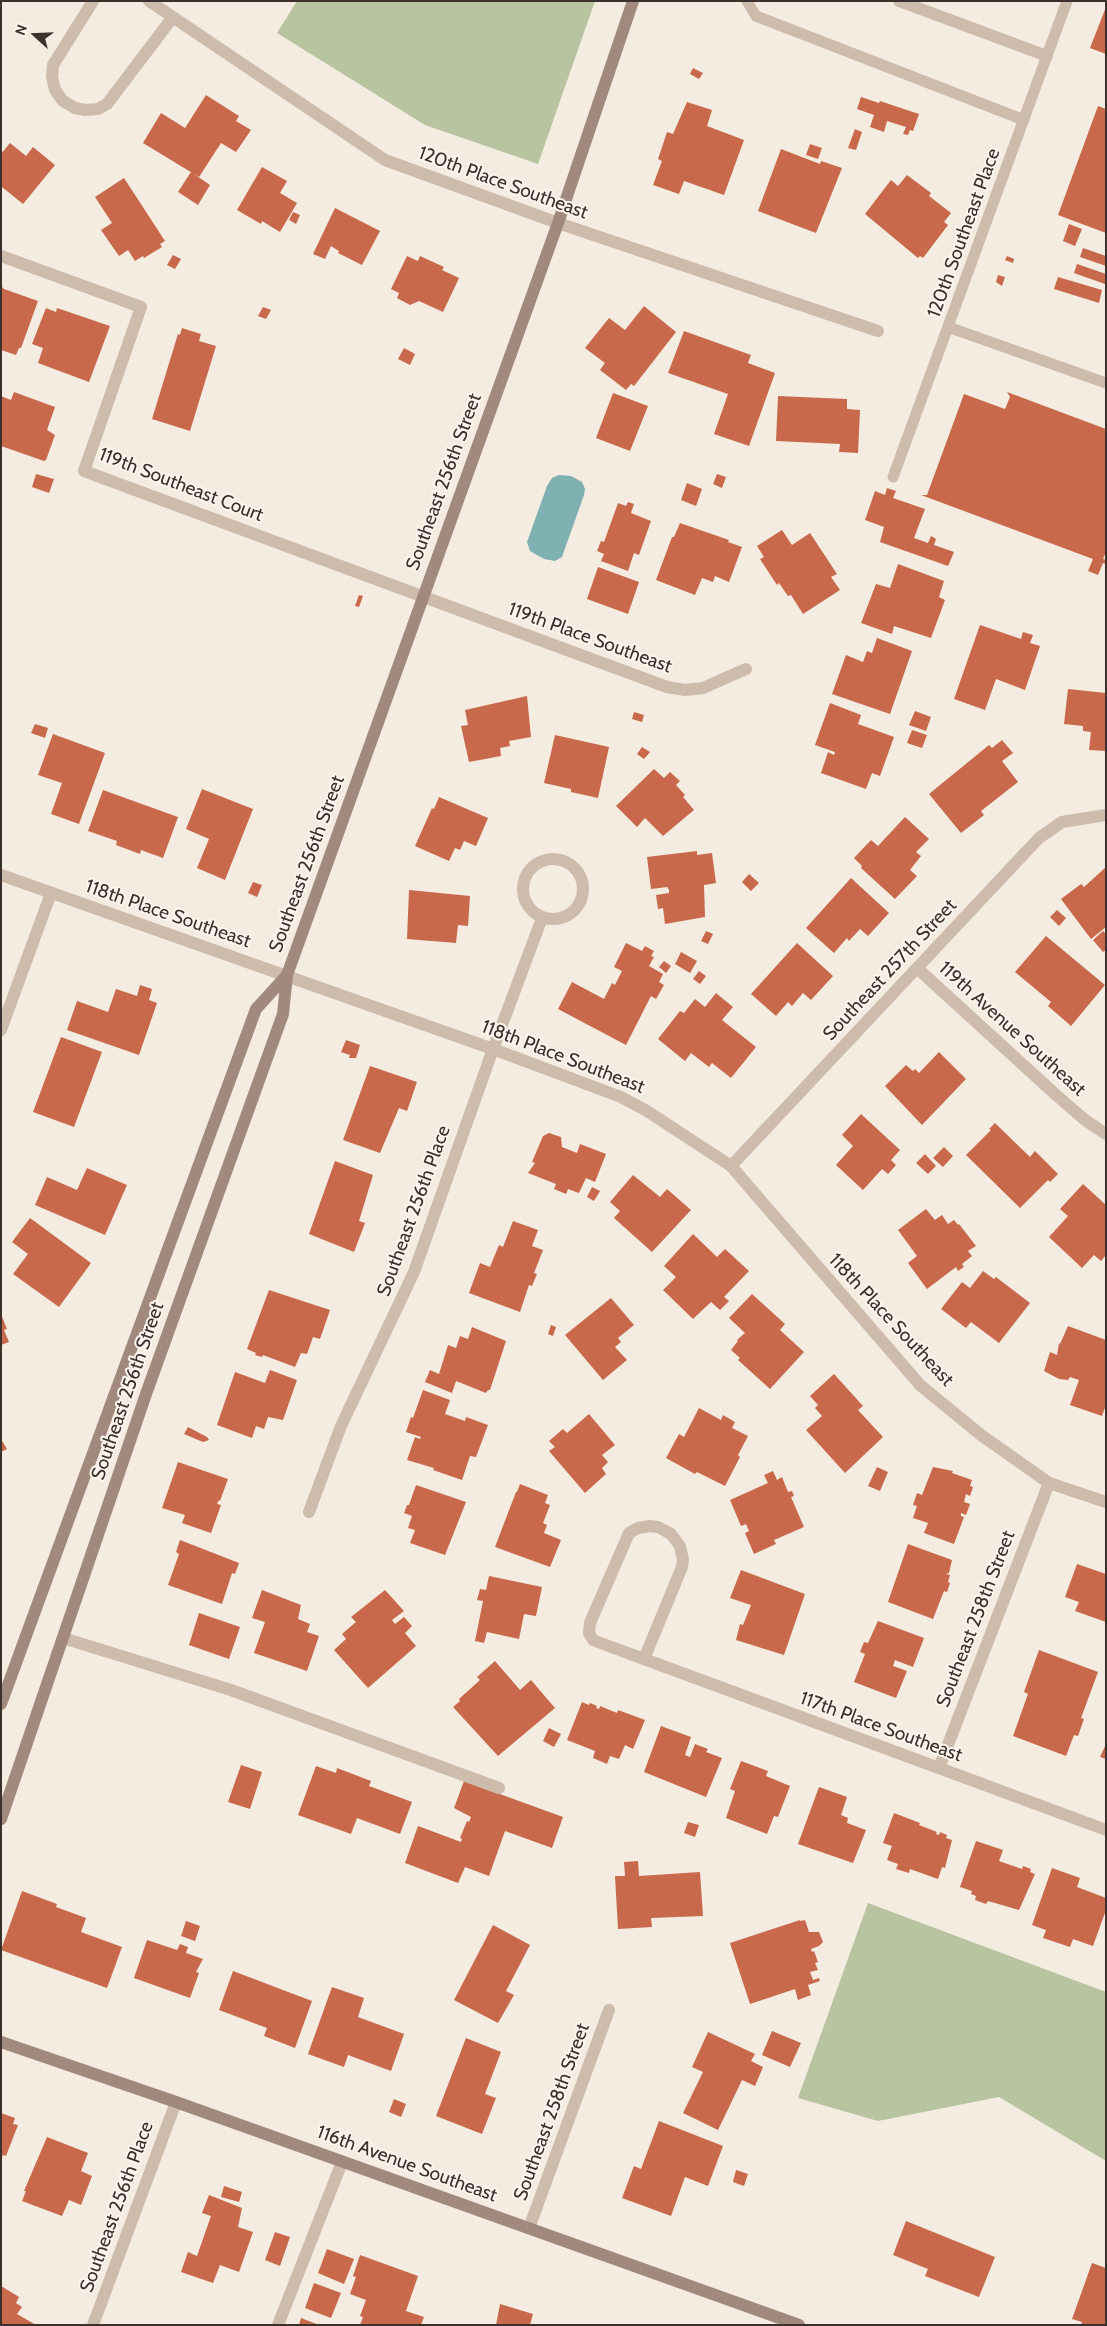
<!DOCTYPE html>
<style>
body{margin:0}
#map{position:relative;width:1107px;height:2326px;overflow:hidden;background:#f4ebe1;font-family:Cabin,sans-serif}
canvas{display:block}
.frame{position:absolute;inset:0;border:2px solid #3b302b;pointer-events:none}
.north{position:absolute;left:10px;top:10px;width:50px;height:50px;-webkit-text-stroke:4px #fbf5ee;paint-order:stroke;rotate:290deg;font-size:14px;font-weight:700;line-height:20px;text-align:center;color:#3b302b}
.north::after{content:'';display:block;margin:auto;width:18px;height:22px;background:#3b302b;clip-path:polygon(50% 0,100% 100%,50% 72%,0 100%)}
</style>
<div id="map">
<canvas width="1107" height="2326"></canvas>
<div class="frame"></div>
<div class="north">N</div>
</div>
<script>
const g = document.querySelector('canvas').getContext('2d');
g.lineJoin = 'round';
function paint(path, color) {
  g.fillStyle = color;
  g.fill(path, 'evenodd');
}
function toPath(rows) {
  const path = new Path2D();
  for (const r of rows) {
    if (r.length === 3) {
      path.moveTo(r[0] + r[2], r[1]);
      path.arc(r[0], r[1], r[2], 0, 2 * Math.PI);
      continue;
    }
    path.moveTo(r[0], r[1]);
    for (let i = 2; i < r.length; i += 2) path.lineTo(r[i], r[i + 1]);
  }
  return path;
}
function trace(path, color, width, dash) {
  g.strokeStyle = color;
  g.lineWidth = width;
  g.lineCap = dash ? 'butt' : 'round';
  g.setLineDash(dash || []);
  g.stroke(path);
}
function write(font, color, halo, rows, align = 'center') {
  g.font = font + ' Cabin,sans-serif';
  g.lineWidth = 4;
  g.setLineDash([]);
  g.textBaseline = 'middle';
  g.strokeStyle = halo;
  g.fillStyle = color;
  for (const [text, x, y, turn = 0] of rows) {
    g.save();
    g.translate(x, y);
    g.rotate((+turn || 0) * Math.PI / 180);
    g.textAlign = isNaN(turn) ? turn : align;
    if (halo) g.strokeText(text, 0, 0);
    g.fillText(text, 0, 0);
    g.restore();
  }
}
const green = toPath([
 [297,1,595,1,538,164,425,125,277,33],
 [868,1903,1106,1992,1106,2161,999,2097,878,2121,798,2098]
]);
const water = toPath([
 [559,475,571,476,582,482,585,489,584,495,562,557,555,561,544,559,530,551,527,542,547,486,552,478]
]);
const building = toPath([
 [1106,7,1106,54,1090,48],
 [693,68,703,73,699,79,690,74],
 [206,95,239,116,236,121,251,130,236,152,221,143,199,177,143,143,161,113,185,128],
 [861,97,879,103,880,101,919,114,913,131,910,130,908,135,903,134,906,127,887,121,884,132,870,127,874,115,857,109],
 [687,102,712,110,707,126,744,140,724,195,684,181,679,194,653,185,662,161,658,159,667,132,673,134],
 [1098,106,1106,109,1106,233,1058,215],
 [855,129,862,132,856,150,848,148],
 [10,143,26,156,33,147,55,165,23,204,2,187,1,184,1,154],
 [810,144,822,148,818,159,806,155],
 [781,149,820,164,821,161,842,168,816,233,758,211],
 [262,167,287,181,280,193,297,203,280,232,262,221,261,224,237,210],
 [191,172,210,185,198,205,178,192],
 [907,175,931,193,929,196,951,213,944,222,948,225,923,258,920,256,918,258,865,214,891,180,898,186],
 [124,178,165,241,160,244,162,247,144,258,143,256,135,261,128,250,119,256,101,230,112,223,95,197],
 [335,208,380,231,362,265,338,253,339,251,331,246,325,259,313,254],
 [293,212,300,215,296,224,289,220],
 [1069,224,1082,229,1075,246,1063,241],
 [1083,248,1106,256,1106,266,1080,257],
 [173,255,181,259,175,269,167,265],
 [407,256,418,261,420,256,444,267,442,270,459,278,443,312,419,301,410,305,397,298,399,293,391,289],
 [1007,256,1014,259,1013,263,1005,260],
 [1077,264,1106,274,1105,284,1074,273],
 [998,275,1005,277,1002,286,996,282],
 [1058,277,1102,290,1099,303,1054,289],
 [1,286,4,289,38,301,21,348,19,348,16,355,1,350],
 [644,306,676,332,634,386,631,384,626,390,600,370,605,363,585,348,609,318,625,330],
 [263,307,271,310,266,319,258,316],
 [46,308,56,312,57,308,110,326,89,382,38,363,43,348,32,344],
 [182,328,201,334,199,341,216,346,190,431,152,419,178,334,180,335],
 [684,331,751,355,748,363,775,373,749,446,714,434,728,394,668,373],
 [404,348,415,354,410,365,398,359],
 [14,392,55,407,47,430,55,435,46,460,44,461,1,446,1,396,11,400],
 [1007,392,1106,429,1106,552,1103,559,1106,560,1106,564,1103,563,1098,575,1088,571,1093,559,921,495,927,495,964,394,1005,409,1010,397],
 [613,393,648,406,630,451,596,438],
 [778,396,847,399,847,409,860,410,858,453,839,452,840,444,776,441],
 [36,474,54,479,49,493,32,487],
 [717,474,726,477,722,488,713,484],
 [687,483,702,489,696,506,681,500],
 [887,488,896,491,893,498,925,509,914,538,928,543,931,536,936,539,934,545,954,552,948,566,880,542,884,527,865,520,875,491,885,495],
 [628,502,634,504,631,513,651,521,639,555,634,553,628,571,601,561,604,554,597,551,601,541,604,542,618,503,626,506],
 [680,523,729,540,728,542,742,547,729,582,715,576,713,582,702,578,695,595,656,580,672,537,674,537],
 [782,530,792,545,810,533,837,574,831,577,840,590,803,614,791,595,788,596,779,583,777,585,760,559,764,557,757,546],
 [898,564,944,581,939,597,945,600,931,638,894,626,892,634,861,623,876,584,890,588],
 [598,567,639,582,628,614,587,599],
 [359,595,363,596,359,607,355,606],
 [980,625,1021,639,1023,632,1033,635,1030,643,1040,646,1025,690,996,679,985,710,954,699],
 [877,638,912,651,890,714,832,694,846,655,863,662,867,651,872,653],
 [1068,689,1106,693,1106,751,1089,750,1091,732,1083,731,1083,726,1064,724],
 [527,696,531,737,509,741,510,746,500,748,501,756,469,762,461,726,468,725,465,710],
 [830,703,861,715,858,724,894,737,880,776,872,773,866,789,821,773,828,752,834,755,835,752,815,745],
 [915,711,931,717,926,731,909,725],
 [634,712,644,715,642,722,632,719],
 [35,724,48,728,45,738,31,733],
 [912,730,927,735,922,748,907,743],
 [53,734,105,753,79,824,51,814,62,783,38,775],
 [555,735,609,747,598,798,571,792,571,789,544,783],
 [1002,740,1013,753,1002,761,1018,782,981,811,984,815,961,833,929,794,989,745,992,748],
 [642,747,650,752,644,759,637,754],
 [654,769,664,778,670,772,680,781,676,785,685,795,683,797,694,810,663,836,645,818,637,827,616,806],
 [202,789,253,809,225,880,197,868,209,839,186,829],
 [103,790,178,817,163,858,141,850,140,854,116,845,117,841,88,831],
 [439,797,488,818,476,846,464,841,460,850,455,848,449,861,415,846,432,808,434,809],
 [905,817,929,839,916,852,921,856,910,870,917,876,895,899,861,868,862,866,854,858,871,840,878,846],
 [697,851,697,855,712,853,716,883,704,885,705,917,665,924,663,908,658,909,656,895,669,893,669,890,667,887,651,889,647,857],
 [1106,867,1106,927,1091,939,1061,899,1081,884,1084,887],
 [749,874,759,883,751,891,742,882],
 [851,878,889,913,868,936,860,929,849,941,847,938,834,953,806,928],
 [253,882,262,885,257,897,248,893],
 [409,890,470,896,468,926,458,925,456,943,407,939],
 [1057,910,1066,918,1059,926,1050,917],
 [706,931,713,934,708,944,701,941],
 [1103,931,1106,934,1106,950,1103,952,1093,940],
 [1046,936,1105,985,1071,1026,1048,1006,1051,1002,1015,972],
 [626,943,642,951,645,946,654,951,651,956,654,957,649,966,663,974,659,982,664,985,656,999,651,996,626,1045,558,1009,572,982,604,999,612,983,615,985,622,971,614,967],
 [797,943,833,976,811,1000,803,993,792,1006,788,1002,776,1016,751,994],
 [681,952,697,961,690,973,675,964],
 [664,961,671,966,666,973,659,967],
 [699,971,706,976,700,984,693,979],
 [140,985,152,989,149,1000,157,1003,139,1055,67,1030,77,1001,108,1012,116,989,137,996],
 [716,993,733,1007,722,1020,756,1047,731,1078,712,1063,709,1067,691,1053,685,1061,658,1039,680,1011,684,1013,695,999,705,1007],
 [61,1037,102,1052,74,1127,33,1112],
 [346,1040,360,1045,356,1058,349,1058,350,1055,341,1052],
 [939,1052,966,1079,922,1125,885,1086,906,1065,913,1071,915,1069,919,1073],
 [370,1066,417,1082,407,1111,399,1108,380,1153,343,1140],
 [861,1114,900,1150,891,1160,896,1165,888,1174,882,1169,863,1190,836,1165,853,1146,842,1135],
 [995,1123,1030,1157,1035,1151,1058,1174,1050,1182,1048,1180,1020,1208,966,1155,991,1130,989,1129],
 [549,1133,561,1137,562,1147,577,1153,580,1144,606,1154,595,1182,586,1178,579,1193,568,1189,566,1194,554,1189,556,1184,528,1173,535,1163,532,1162,543,1136],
 [944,1147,953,1156,943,1167,933,1158],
 [925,1154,936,1166,928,1174,916,1163],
 [335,1161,373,1175,359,1221,365,1223,354,1252,309,1234],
 [87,1168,127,1185,105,1235,35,1205,47,1177,77,1190],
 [633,1175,660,1197,667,1189,691,1210,652,1252,614,1218,620,1211,610,1202],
 [1083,1184,1106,1205,1106,1255,1101,1261,1094,1255,1082,1268,1049,1237,1068,1216,1060,1209],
 [592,1187,600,1191,594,1201,587,1197],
 [926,1209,935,1220,942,1215,948,1224,954,1220,958,1225,959,1224,976,1246,968,1251,972,1256,962,1264,964,1267,958,1271,956,1267,927,1289,908,1263,917,1256,898,1230],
 [30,1218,91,1263,59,1307,13,1274,28,1254,12,1242],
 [513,1221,538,1230,532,1246,543,1250,534,1273,537,1274,532,1286,529,1285,520,1312,469,1293,480,1263,490,1267,499,1245,503,1247],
 [693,1234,717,1257,725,1249,749,1271,724,1297,729,1301,720,1310,711,1302,693,1319,663,1290,676,1277,664,1266],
 [983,1271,994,1279,996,1277,1030,1303,999,1343,971,1322,966,1328,941,1309,962,1282,970,1288],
 [269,1290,330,1310,320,1339,313,1337,307,1354,301,1353,295,1367,263,1355,262,1357,255,1355,256,1353,247,1349],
 [752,1294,785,1324,780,1330,804,1352,770,1389,738,1360,740,1358,731,1350,738,1341,737,1340,745,1333,729,1318],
 [611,1298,634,1325,618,1338,621,1342,615,1347,627,1360,603,1380,565,1335],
 [1,1314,7,1329,4,1330,9,1342,1,1345],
 [551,1325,556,1327,553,1336,548,1334],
 [1068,1326,1106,1340,1106,1405,1102,1416,1070,1405,1079,1380,1070,1377,1068,1380,1059,1379,1044,1371,1050,1352,1057,1355,1059,1343,1060,1344],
 [472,1327,506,1341,490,1390,488,1390,486,1393,456,1381,452,1393,425,1382,430,1370,439,1374,448,1345,456,1348,460,1336,468,1339],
 [270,1370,297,1380,283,1420,268,1417,264,1429,256,1426,252,1438,217,1425,235,1372,265,1383],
 [834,1374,863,1406,858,1410,883,1437,845,1473,806,1430,822,1416,815,1408,818,1405,810,1396],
 [423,1390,450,1400,445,1414,465,1421,466,1417,488,1425,476,1457,470,1456,462,1480,433,1470,434,1468,407,1460,415,1437,420,1439,421,1437,406,1432,411,1417,413,1418],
 [699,1408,721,1420,723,1415,735,1422,732,1428,748,1436,738,1455,740,1457,725,1486,697,1472,695,1474,666,1458,679,1434,684,1437],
 [589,1414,615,1445,602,1455,608,1462,602,1468,606,1474,585,1493,549,1451,555,1447,549,1441,563,1429,567,1433],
 [188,1427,207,1437,209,1440,203,1442,184,1434],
 [1,1439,7,1449,1,1452],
 [178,1462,228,1479,220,1501,219,1500,217,1504,221,1505,211,1533,182,1523,185,1515,162,1508],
 [877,1467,888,1472,880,1491,868,1486],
 [933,1467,953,1471,952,1473,972,1480,970,1486,973,1487,970,1496,966,1494,964,1502,970,1504,966,1515,961,1513,961,1516,964,1517,954,1544,924,1533,928,1523,913,1518,917,1506,913,1505,917,1493,922,1495],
 [773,1471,777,1480,782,1477,788,1492,792,1491,794,1496,791,1497,804,1527,774,1540,776,1544,754,1554,745,1533,749,1531,746,1524,741,1526,730,1500,768,1483,764,1475],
 [520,1484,548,1495,545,1503,550,1505,543,1523,547,1525,544,1533,561,1540,550,1567,495,1547,516,1492,517,1492],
 [416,1485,466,1502,445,1555,410,1543,415,1530,408,1528,412,1516,404,1513,407,1505,409,1505],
 [180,1540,239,1563,235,1574,232,1573,222,1604,168,1585,179,1554,176,1552],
 [908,1544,952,1560,949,1573,946,1574,950,1575,948,1582,950,1583,947,1592,944,1591,933,1619,888,1602],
 [1077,1564,1106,1574,1106,1622,1075,1611,1079,1602,1065,1597],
 [741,1570,805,1594,784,1655,736,1640,740,1624,743,1625,751,1605,730,1598],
 [489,1576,542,1587,536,1616,524,1614,519,1639,487,1632,484,1643,475,1641,483,1601,477,1600,480,1589,486,1590],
 [262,1590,301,1605,298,1619,310,1624,307,1632,319,1636,307,1671,254,1653,265,1622,252,1618],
 [385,1590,404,1611,392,1620,395,1624,404,1617,412,1626,405,1633,416,1646,368,1688,334,1650,346,1639,342,1634,356,1622,351,1617],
 [199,1613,240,1627,229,1659,189,1645],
 [878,1621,924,1638,913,1667,895,1660,893,1666,907,1671,896,1698,854,1682,865,1654,860,1652,864,1642,868,1643],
 [1039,1650,1098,1672,1081,1718,1084,1719,1078,1736,1074,1735,1066,1756,1013,1736,1028,1694,1024,1692],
 [495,1661,520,1690,531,1680,555,1708,498,1756,453,1707,460,1701,459,1699,480,1680,477,1677],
 [582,1702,589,1705,590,1703,597,1706,596,1708,599,1709,600,1706,617,1713,618,1710,645,1720,633,1749,625,1745,619,1759,610,1756,607,1764,593,1758,595,1751,567,1740],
 [661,1726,691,1737,685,1755,690,1757,695,1744,708,1749,706,1752,722,1758,706,1797,644,1772],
 [549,1728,561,1734,554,1747,543,1741],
 [1106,1744,1106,1759,1100,1757],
 [741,1761,768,1771,766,1776,790,1786,778,1817,774,1816,767,1834,726,1818,735,1791,730,1789],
 [241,1765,262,1772,250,1809,228,1802],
 [316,1766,336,1773,337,1768,371,1781,369,1786,412,1802,400,1834,357,1818,351,1834,298,1815],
 [464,1781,563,1817,552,1848,505,1831,489,1876,465,1867,458,1883,405,1863,418,1826,461,1842,462,1839,460,1838,467,1821,469,1822,471,1817,454,1808],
 [819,1787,847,1797,841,1815,848,1818,847,1823,866,1830,853,1863,798,1844],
 [894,1813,920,1823,919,1825,937,1832,936,1834,939,1835,940,1832,947,1835,946,1838,952,1840,945,1868,942,1867,938,1879,910,1869,909,1873,896,1869,898,1864,887,1860,892,1846,883,1843],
 [688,1822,699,1825,695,1837,684,1833],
 [976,1841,1003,1850,999,1861,1022,1869,1023,1866,1031,1869,1030,1872,1035,1874,1019,1910,988,1901,986,1904,975,1900,976,1896,971,1894,972,1891,960,1887],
 [638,1861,639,1876,700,1872,703,1916,651,1918,652,1927,618,1929,615,1876,625,1876,624,1862],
 [1052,1868,1080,1878,1077,1887,1106,1898,1106,1910,1093,1946,1073,1939,1070,1947,1043,1938,1046,1930,1032,1925],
 [22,1891,57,1904,56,1907,86,1918,81,1932,122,1947,107,1988,1,1950],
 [800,1920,800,1921,805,1920,809,1932,819,1932,823,1942,819,1946,811,1949,812,1952,814,1951,818,1962,815,1963,818,1970,810,1972,813,1980,819,1978,820,1981,808,1985,811,1995,798,2000,795,1989,750,2004,730,1943],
 [186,1921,200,1926,195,1941,181,1936],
 [493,1925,530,1945,506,1991,514,1995,498,2023,454,2000],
 [147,1940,177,1950,180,1944,188,1947,186,1953,203,1959,196,1972,199,1973,190,1998,134,1978],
 [233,1971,312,2001,295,2048,264,2036,267,2028,219,2010],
 [332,1987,364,1998,358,2017,404,2034,391,2071,348,2055,344,2067,308,2054],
 [772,2031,801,2043,790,2067,762,2055],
 [708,2032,755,2054,751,2061,763,2067,755,2086,742,2080,718,2130,683,2113,703,2072,692,2067],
 [466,2038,501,2052,485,2094,496,2098,482,2134,436,2116],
 [394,2099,406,2104,401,2117,389,2112],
 [1,2113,15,2118,13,2124,18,2125,6,2156,3,2155,1,2160],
 [659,2121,723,2146,708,2186,685,2177,671,2216,622,2198,634,2166,641,2169],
 [47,2137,88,2153,81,2171,92,2176,81,2205,69,2200,62,2216,22,2201,26,2191,24,2191],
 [736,2170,748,2174,744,2186,733,2182],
 [224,2186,242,2192,239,2202,221,2197],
 [209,2195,242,2208,238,2227,253,2232,239,2272,220,2265,213,2283,181,2272,188,2252,197,2256,211,2216,202,2213],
 [906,2221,995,2257,979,2297,925,2276,928,2269,893,2255],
 [275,2232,290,2237,280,2266,265,2260],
 [327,2249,354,2259,344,2284,318,2273],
 [360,2255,418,2276,406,2311,424,2317,421,2325,360,2325,363,2317,360,2316,366,2300,350,2294,356,2277,353,2276],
 [1092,2263,1106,2268,1106,2325,1081,2325,1082,2322,1072,2319],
 [314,2283,341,2293,331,2318,305,2308],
 [1,2286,19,2297,16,2303,22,2307,17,2314,36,2325,1,2325],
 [500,2304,533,2314,530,2325,496,2325],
 [301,2318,319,2325,299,2325]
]);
const lane = toPath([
 [747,1,756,16,1024,120],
 [948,327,1106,383],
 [893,477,1067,1]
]);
const street = toPath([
 [93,1,53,65,52,77,55,90,63,101,75,108,85,110,98,109,107,104,173,17],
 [149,1,385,160,558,223,878,331],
 [899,1,1047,56],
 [1,256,141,307,84,471,667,687,685,690,703,688,746,669],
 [553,889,30],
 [1,875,493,1049,621,1097,647,1111,731,1166,920,1385,981,1435,1049,1483,1106,1502],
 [917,968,1055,1094,1085,1120,1106,1134],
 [1,1030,51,893],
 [731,1166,1039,838,1062,822,1106,815],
 [309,1512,341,1426,414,1272,493,1049,542,918],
 [63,1638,231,1690,499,1788],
 [644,1659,682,1567,683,1560,680,1546,671,1534,658,1527,650,1526,638,1528,629,1533,590,1623,589,1633,593,1640,606,1645,644,1659,939,1768,1106,1830],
 [939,1768,1049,1483],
 [529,2228,609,2010],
 [93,2325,176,2102],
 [278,2325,342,2162]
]);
const secondary = toPath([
 [1,1704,256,1009,287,975],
 [1,1819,146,1394,283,1014,287,975,558,223,633,1],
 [1,2042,176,2102,799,2325]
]);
const streetNames = [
 ["120th Place Southeast",503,183,20],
 ["120th Southeast Place",964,233,-70],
 ["Southeast 256th Street",444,482,-70],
 ["119th Southeast Court",181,485,21],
 ["119th Place Southeast",590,638,20],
 ["Southeast 256th Street",307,864,-70],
 ["118th Place Southeast",168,914,19],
 ["Southeast 257th Street",890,970,-47],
 ["119th Avenue Southeast",1012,1029,42],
 ["118th Place Southeast",563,1057,21],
 ["Southeast 256th Place",414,1211,-70],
 ["118th Place Southeast",891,1320,47],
 ["Southeast 256th Street",128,1391,-71],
 ["Southeast 258th Street",976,1619,-69],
 ["117th Place Southeast",881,1727,20],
 ["Southeast 258th Street",552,2112,-70],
 ["116th Avenue Southeast",407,2164,20],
 ["Southeast 256th Place",117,2207,-70]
];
paint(green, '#b8c4a0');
paint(water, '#7fb0b2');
paint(building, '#c8694b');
trace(lane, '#cdbbac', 11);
trace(street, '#cdbbac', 12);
trace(secondary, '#a18a7d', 12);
write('19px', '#3b302b', '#fbf5ee', streetNames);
</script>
